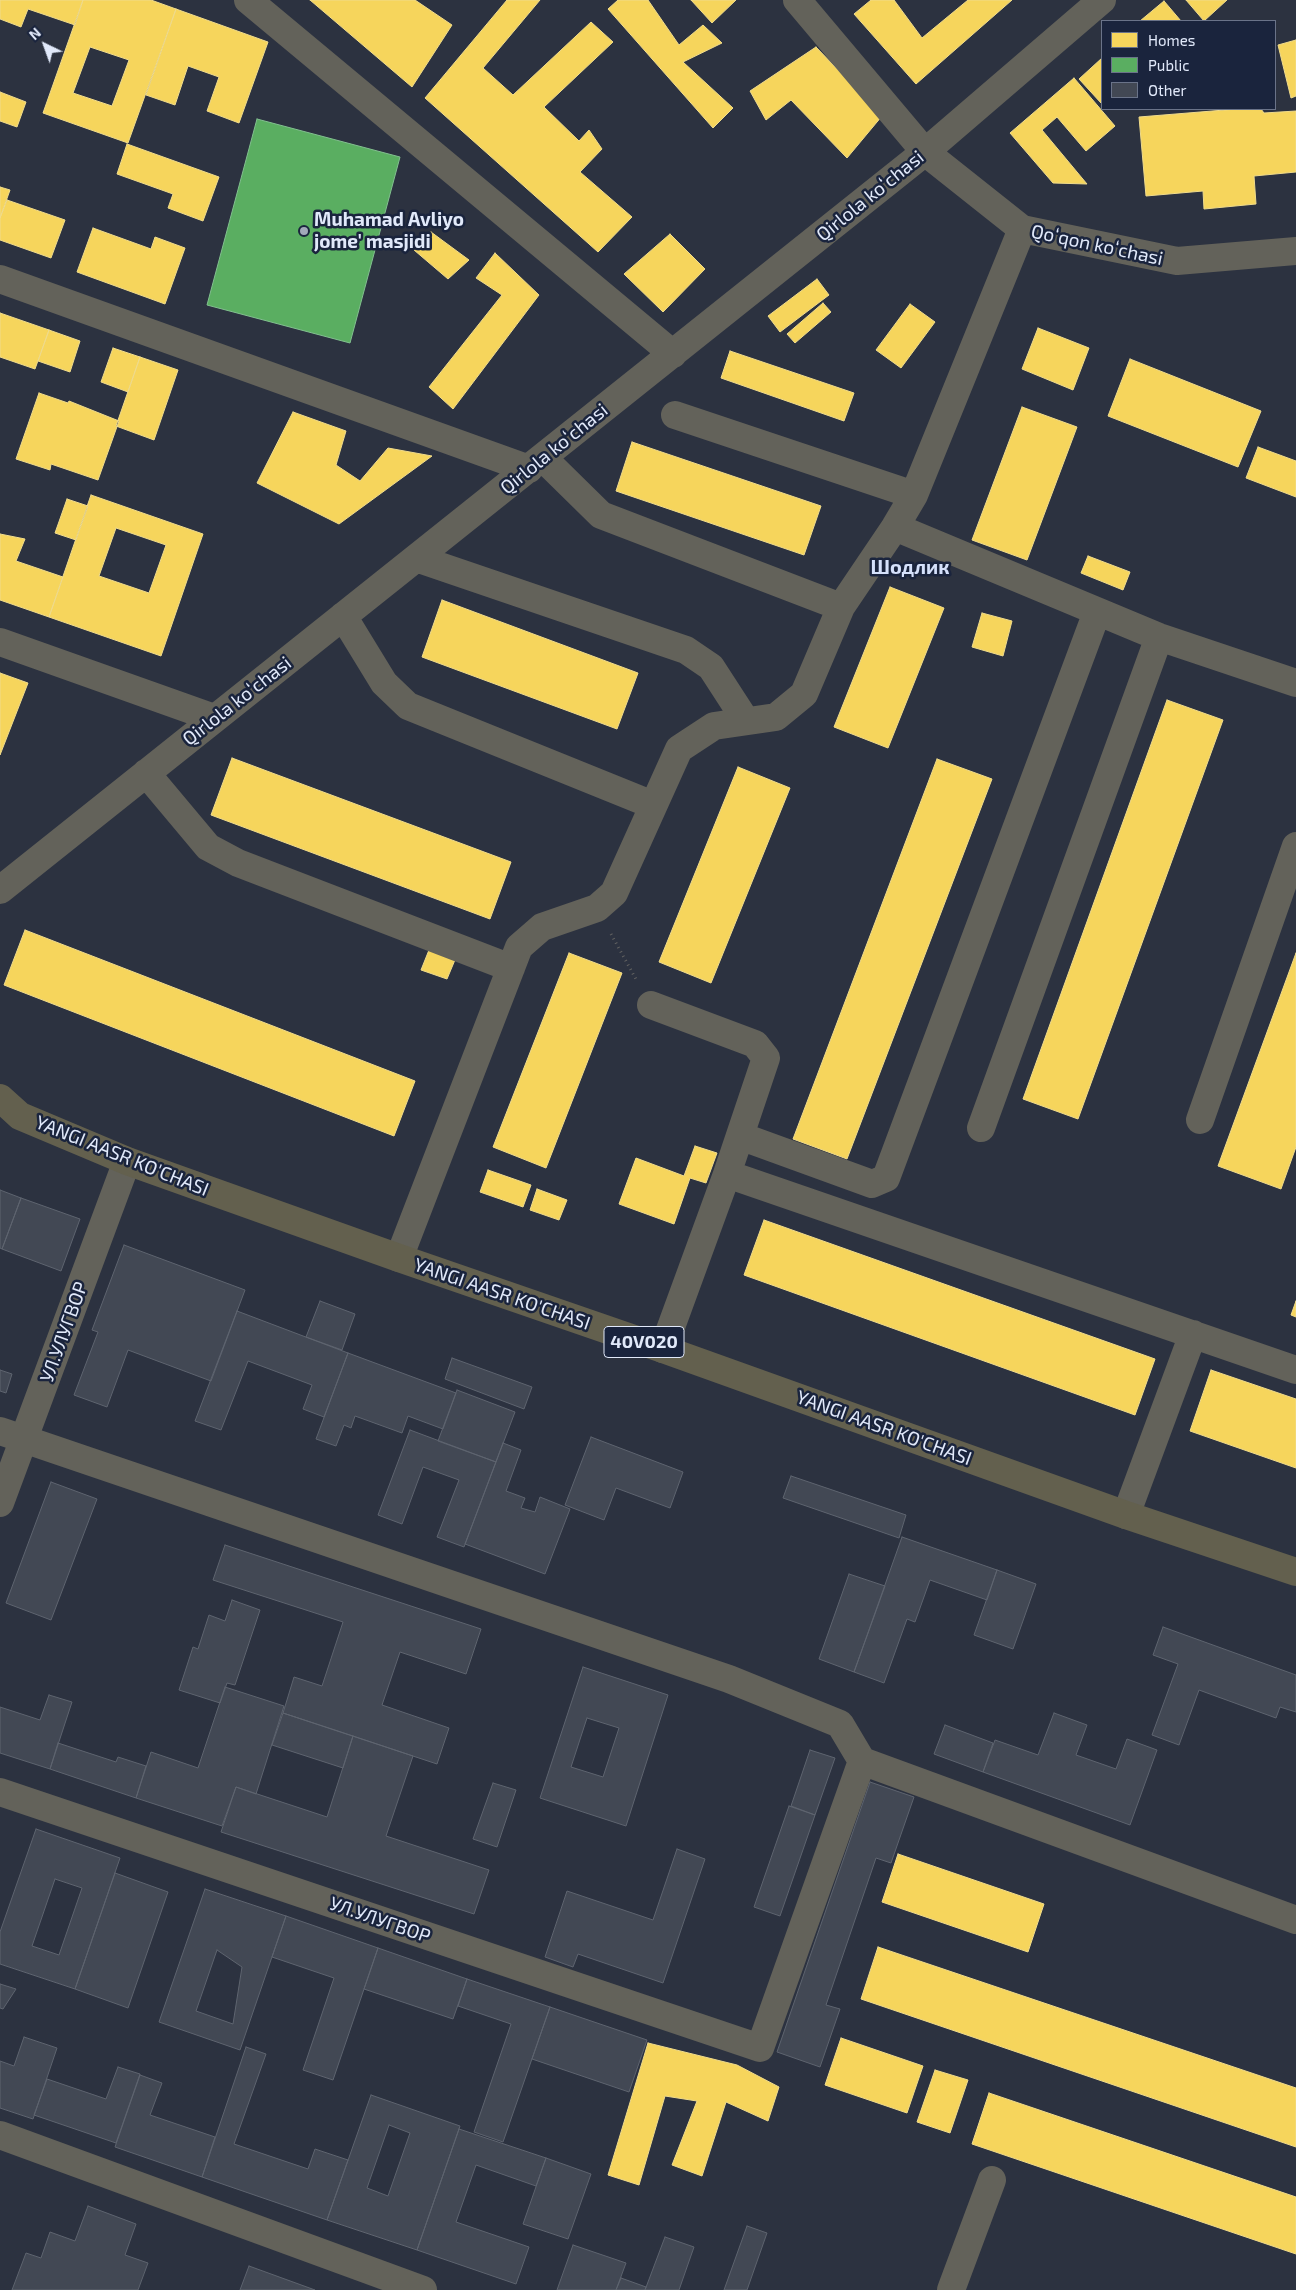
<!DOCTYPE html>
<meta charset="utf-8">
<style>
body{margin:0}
#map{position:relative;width:1296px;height:2290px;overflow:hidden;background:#2c3240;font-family:"Exo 2",sans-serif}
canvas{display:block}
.legend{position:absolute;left:1101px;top:20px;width:175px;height:90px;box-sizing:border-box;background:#1a243d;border:1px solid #6a7389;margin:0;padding:6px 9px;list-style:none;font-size:15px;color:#e1e9fa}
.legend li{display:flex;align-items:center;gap:10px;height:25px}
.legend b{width:25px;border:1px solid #6a7389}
.north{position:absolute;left:20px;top:20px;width:50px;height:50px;-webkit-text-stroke:4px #1a243d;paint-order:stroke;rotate:318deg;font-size:14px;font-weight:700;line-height:20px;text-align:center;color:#e1e9fa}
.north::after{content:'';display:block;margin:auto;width:18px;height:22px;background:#e1e9fa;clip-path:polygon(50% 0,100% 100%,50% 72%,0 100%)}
</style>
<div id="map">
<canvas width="1296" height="2290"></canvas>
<ul class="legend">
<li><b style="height:14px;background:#f6d55c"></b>Homes</li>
<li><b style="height:14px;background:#5aae61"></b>Public</li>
<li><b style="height:14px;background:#424854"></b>Other</li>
</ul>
<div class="north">N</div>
</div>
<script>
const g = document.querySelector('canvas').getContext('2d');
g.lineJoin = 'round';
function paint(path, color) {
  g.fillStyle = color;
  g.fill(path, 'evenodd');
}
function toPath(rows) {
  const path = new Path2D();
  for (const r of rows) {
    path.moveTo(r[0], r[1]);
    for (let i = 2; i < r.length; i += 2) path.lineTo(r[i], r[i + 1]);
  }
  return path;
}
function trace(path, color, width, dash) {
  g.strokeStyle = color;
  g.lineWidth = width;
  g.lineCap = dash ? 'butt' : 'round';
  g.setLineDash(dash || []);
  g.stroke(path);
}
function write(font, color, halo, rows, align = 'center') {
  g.font = font + ' "Exo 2",sans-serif';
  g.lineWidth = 5;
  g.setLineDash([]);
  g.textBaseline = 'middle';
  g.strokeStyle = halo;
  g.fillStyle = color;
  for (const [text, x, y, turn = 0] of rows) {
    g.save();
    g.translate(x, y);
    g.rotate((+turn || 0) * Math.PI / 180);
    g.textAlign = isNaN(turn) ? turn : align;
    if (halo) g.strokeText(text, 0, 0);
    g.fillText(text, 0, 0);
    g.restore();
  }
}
const homes = toPath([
 [0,0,83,0,75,25,28,9,21,27,0,19,0,0],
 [83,0,151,0,176,9,128,143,43,113,83,0],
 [90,47,129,60,112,106,73,93,90,47],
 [310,0,415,0,452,25,412,87,310,0],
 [507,0,540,0,483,68,513,95,591,22,613,42,544,107,579,141,589,130,602,149,580,172,632,217,598,252,425,98,507,0],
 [618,0,648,0,679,45,703,25,722,43,683,62,733,108,713,128,608,9,618,0],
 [691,0,736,0,712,23,691,0],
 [871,0,894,0,922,38,968,0,1012,0,916,84,854,14,871,0],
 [1186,0,1227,0,1204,21,1186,0],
 [1164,1,1181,21,1140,21,1164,1],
 [176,9,268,42,239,123,207,111,219,77,188,66,175,105,146,95,176,9],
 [1296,40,1296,96,1291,98,1278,45,1296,40],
 [816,47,882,116,847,158,791,100,766,120,750,91,816,47],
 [1102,58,1102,101,1101,103,1079,79,1102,58],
 [1074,78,1115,126,1086,151,1057,117,1042,130,1087,184,1053,183,1010,133,1074,78],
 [0,92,26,102,17,127,0,121,0,92],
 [1237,109,1261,109,1264,113,1296,111,1296,172,1254,176,1256,204,1204,209,1203,191,1146,196,1139,117,1237,109],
 [127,144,219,177,203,221,168,208,173,194,117,174,127,144],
 [0,187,10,190,0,218,0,187],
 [7,200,65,220,51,258,0,240,0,218,7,200],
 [93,228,151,249,155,237,185,248,165,304,77,272,93,228],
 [431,232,469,260,448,279,414,250,431,232],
 [670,234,705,269,663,312,624,274,670,234],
 [495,253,539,295,453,409,429,387,502,295,476,278,495,253],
 [817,279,829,295,780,332,768,316,817,279],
 [823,303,831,312,795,343,787,334,823,303],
 [910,304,935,322,901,368,876,350,910,304],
 [0,313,49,330,35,369,0,357,0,313],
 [1038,328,1089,348,1073,390,1022,369,1038,328],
 [49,330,80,341,70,372,38,361,49,330],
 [113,348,140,357,128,392,101,382,113,348],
 [730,351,854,393,844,421,721,378,730,351],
 [140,357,178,370,154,440,116,426,140,357],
 [1130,359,1261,411,1238,467,1108,416,1130,359],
 [39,393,68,403,69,401,119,421,98,480,51,464,50,470,16,459,39,393],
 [1022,407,1077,427,1027,560,972,540,1022,407],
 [293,412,346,431,336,465,360,481,388,448,432,456,339,524,257,483,293,412],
 [632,442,821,506,804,555,616,491,632,442],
 [1258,447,1296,461,1296,497,1246,478,1258,447],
 [91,495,203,534,161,656,49,617,91,495],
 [116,528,166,545,149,593,99,576,116,528],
 [67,499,88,506,76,540,55,533,67,499],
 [0,534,25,539,16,561,63,577,49,617,0,600,0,534],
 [1088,556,1130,572,1123,590,1081,573,1088,556],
 [890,587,944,608,888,748,834,727,890,587],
 [442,600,638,673,617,729,422,657,442,600],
 [982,613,1012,621,1003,656,972,647,982,613],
 [0,673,28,683,0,755,0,673],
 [1167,700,1223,720,1078,1119,1023,1099,1167,700],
 [232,758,511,862,490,919,211,815,232,758],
 [937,759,992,779,847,1159,793,1139,937,759],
 [738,767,790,788,711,983,659,962,738,767],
 [25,930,415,1081,394,1136,4,985,25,930],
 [431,945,457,955,447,979,421,970,431,945],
 [569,953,622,973,546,1168,493,1147,569,953],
 [1296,953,1296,1147,1281,1189,1218,1166,1296,953],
 [695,1146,717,1153,706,1183,690,1178,674,1224,619,1204,636,1158,684,1176,695,1146],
 [488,1170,531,1185,523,1207,480,1192,488,1170],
 [537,1189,567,1200,559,1220,530,1210,537,1189],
 [764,1220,1155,1359,1135,1415,744,1275,764,1220],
 [1296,1301,1296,1317,1291,1315,1296,1301],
 [1211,1370,1296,1399,1296,1468,1190,1431,1211,1370],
 [898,1854,1044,1904,1028,1952,882,1902,898,1854],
 [878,1947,1296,2088,1296,2147,861,1999,878,1947],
 [841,2038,923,2066,907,2113,825,2085,841,2038],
 [648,2043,737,2065,779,2087,768,2121,726,2102,702,2176,672,2165,697,2101,665,2096,639,2185,608,2175,648,2043],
 [935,2070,968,2080,950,2133,917,2122,935,2070],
 [989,2093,1296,2197,1296,2254,972,2144,989,2093]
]);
const public = toPath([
 [257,119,400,157,350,343,207,305,257,119]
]);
const building = toPath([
 [0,1190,21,1198,2,1249,0,1248,0,1190],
 [21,1198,80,1219,61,1271,2,1249,21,1198],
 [124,1245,245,1290,211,1381,128,1350,107,1407,74,1395,98,1332,92,1330,124,1245],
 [320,1301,355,1314,342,1350,306,1337,320,1301],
 [237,1311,348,1353,324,1417,303,1409,312,1385,248,1361,221,1430,195,1421,237,1311],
 [348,1353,456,1393,443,1429,408,1416,402,1433,355,1416,351,1428,344,1425,336,1446,316,1439,348,1353],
 [452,1358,532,1387,524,1409,445,1379,452,1358],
 [0,1370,12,1374,6,1393,0,1391,0,1370],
 [457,1390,515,1412,496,1462,438,1441,457,1390],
 [410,1430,496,1462,464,1547,437,1537,459,1480,423,1467,402,1524,378,1515,410,1430],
 [591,1437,683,1472,670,1508,616,1488,604,1520,565,1505,591,1437],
 [503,1443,521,1450,506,1491,525,1498,521,1508,535,1512,540,1497,570,1509,545,1574,465,1544,503,1443],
 [791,1476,906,1515,899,1538,783,1498,791,1476],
 [51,1482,97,1499,51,1620,6,1603,51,1482],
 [902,1537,997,1570,987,1600,930,1580,915,1622,907,1619,884,1683,854,1672,902,1537],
 [225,1545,481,1629,466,1674,400,1652,382,1705,449,1728,437,1764,283,1713,294,1677,322,1686,343,1622,213,1580,225,1545],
 [997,1570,1036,1584,1013,1649,974,1635,997,1570],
 [849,1574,885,1586,854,1672,819,1659,849,1574],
 [232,1600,260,1610,235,1685,227,1683,220,1703,179,1690,193,1647,198,1649,209,1615,225,1621,232,1600],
 [1163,1627,1296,1675,1296,1712,1280,1707,1276,1718,1199,1690,1179,1745,1152,1735,1178,1664,1153,1655,1163,1627],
 [583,1667,668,1695,626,1826,540,1798,583,1667],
 [587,1718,619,1728,603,1777,571,1767,587,1718],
 [225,1687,284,1706,256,1794,236,1787,222,1826,136,1798,151,1752,198,1768,225,1687],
 [49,1695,72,1702,50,1769,0,1753,0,1707,40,1720,49,1695],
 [283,1713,353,1736,343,1768,272,1745,283,1713],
 [1054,1713,1087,1725,1076,1755,1116,1769,1127,1739,1157,1750,1130,1825,983,1772,995,1740,1038,1755,1054,1713],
 [945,1725,993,1743,983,1772,934,1754,945,1725],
 [353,1736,413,1756,386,1836,489,1870,474,1914,221,1832,236,1787,327,1817,353,1736],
 [58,1743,116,1762,118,1757,146,1766,136,1798,50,1769,58,1743],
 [810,1750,835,1758,815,1815,791,1806,810,1750],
 [870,1782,914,1797,891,1863,876,1858,826,2005,840,2009,820,2067,777,2052,870,1782],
 [493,1783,516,1790,497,1847,473,1839,493,1783],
 [789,1806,815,1815,780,1916,754,1907,789,1806],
 [36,1829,120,1858,75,1989,0,1964,0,1932,36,1829],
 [55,1879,82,1888,59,1955,32,1946,55,1879],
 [677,1849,705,1859,663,1983,578,1954,573,1967,545,1957,567,1891,653,1920,677,1849],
 [115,1873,168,1892,128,2008,75,1989,115,1873],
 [205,1889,286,1916,240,2050,159,2022,205,1889],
 [217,1950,242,1967,233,2024,196,2011,217,1950],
 [286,1916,378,1948,333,2080,303,2070,334,1978,272,1957,286,1916],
 [378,1948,467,1979,453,2019,364,1989,378,1948],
 [467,1979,550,2007,503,2142,474,2132,511,2024,458,2006,467,1979],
 [0,1984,16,1989,3,2009,0,2008,0,1984],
 [550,2007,647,2040,629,2092,532,2059,550,2007],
 [24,2037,57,2048,33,2119,0,2108,0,2061,14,2066,24,2037],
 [246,2047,266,2054,234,2144,308,2169,315,2149,348,2160,327,2220,202,2177,246,2047],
 [118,2067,140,2074,116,2143,34,2115,47,2079,106,2099,118,2067],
 [140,2075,162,2083,150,2115,215,2137,202,2177,115,2147,140,2075],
 [371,2095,460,2126,417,2250,327,2220,371,2095],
 [389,2125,410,2133,388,2196,367,2188,389,2125],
 [459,2129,546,2158,536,2186,476,2165,456,2222,529,2247,516,2284,417,2250,459,2129],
 [546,2158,591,2174,568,2239,523,2224,546,2158],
 [88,2206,136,2224,125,2255,148,2263,138,2290,12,2290,26,2253,41,2258,50,2232,75,2241,88,2206],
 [747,2226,767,2233,747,2290,724,2290,747,2226],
 [665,2237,694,2247,679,2290,645,2290,665,2237],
 [573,2245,626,2263,616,2290,557,2290,573,2245],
 [249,2266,315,2290,240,2290,249,2266],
 [621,2278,646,2287,645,2290,616,2290,621,2278]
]);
const path = toPath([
 [611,934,637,981]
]);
const minor = toPath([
 [248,0,673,354],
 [797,0,925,152,1022,229,1177,261,1296,251],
 [0,279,529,469],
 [675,415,914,495],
 [543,458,601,515,841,607],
 [895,527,1159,637,1296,683],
 [416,558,686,650,711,667,746,721],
 [343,616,384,683,408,706,653,805],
 [0,642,214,718],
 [146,773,208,847,238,863,511,968],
 [0,890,925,152,1102,0],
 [651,1005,755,1044,766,1058,727,1174],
 [1200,1120,1296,846],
 [981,1128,1159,637],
 [740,1136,872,1184,886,1178,1097,612],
 [399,1258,519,947,542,927,597,908,614,893,679,749,714,726,776,717,804,694,841,607,895,527,914,495,1022,229],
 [663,1349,727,1174,1296,1370],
 [0,1431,729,1679,840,1724,862,1761],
 [0,1503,127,1161],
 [1126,1515,1193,1334],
 [0,1792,760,2048,862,1761,1296,1920],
 [0,2135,423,2290],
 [951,2290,992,2180]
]);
const major = toPath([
 [0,1098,20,1116,127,1161,399,1258,663,1349,1126,1515,1296,1572]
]);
const markers = [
 [304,231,5,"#a2a9b9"]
];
const shields = [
 [644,1342,80]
];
const shieldNames = [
 ["40V020",644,1342]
];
const streetNames = [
 ["Qirlola koʻchasi",870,196,-39],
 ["Qoʻqon koʻchasi",1097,245,12],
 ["Qirlola koʻchasi",554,449,-39],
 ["Qirlola koʻchasi",237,701,-38],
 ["YANGI AASR KO'CHASI",122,1156,22],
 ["YANGI AASR KO'CHASI",502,1294,19],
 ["УЛ.УЛУГВОР",64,1332,-70],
 ["YANGI AASR KO'CHASI",884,1428,20],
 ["УЛ.УЛУГВОР",380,1920,19]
];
const poiNames = [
 ["Muhamad Avliyo",314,220],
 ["jome' masjidi",314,242]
];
const neighbourhoodNames = [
 ["Шодлик",910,567]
];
paint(homes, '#f6d55c');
trace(homes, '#f0db8b', 1);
paint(public, '#5aae61');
trace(public, '#82c08f', 1);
paint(building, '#424854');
trace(building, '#5e646f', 1);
trace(path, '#626261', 3, [1, 4]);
trace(minor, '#63625a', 28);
trace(major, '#63604e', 28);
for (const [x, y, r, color] of markers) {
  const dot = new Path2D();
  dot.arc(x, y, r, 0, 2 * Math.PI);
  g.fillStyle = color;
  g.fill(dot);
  trace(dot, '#1a243d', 2);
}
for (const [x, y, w] of shields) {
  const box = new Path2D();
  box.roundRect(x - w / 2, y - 15.5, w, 31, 4);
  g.fillStyle = '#1a243d';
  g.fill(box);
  trace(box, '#e1e9fa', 1);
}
write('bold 18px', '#e1e9fa', null, shieldNames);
write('19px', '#e1e9fa', '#1a243d', streetNames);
write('bold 19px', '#e1e9fa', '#1a243d', poiNames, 'left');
write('bold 20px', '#d5e1fb', '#1a243d', neighbourhoodNames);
</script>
